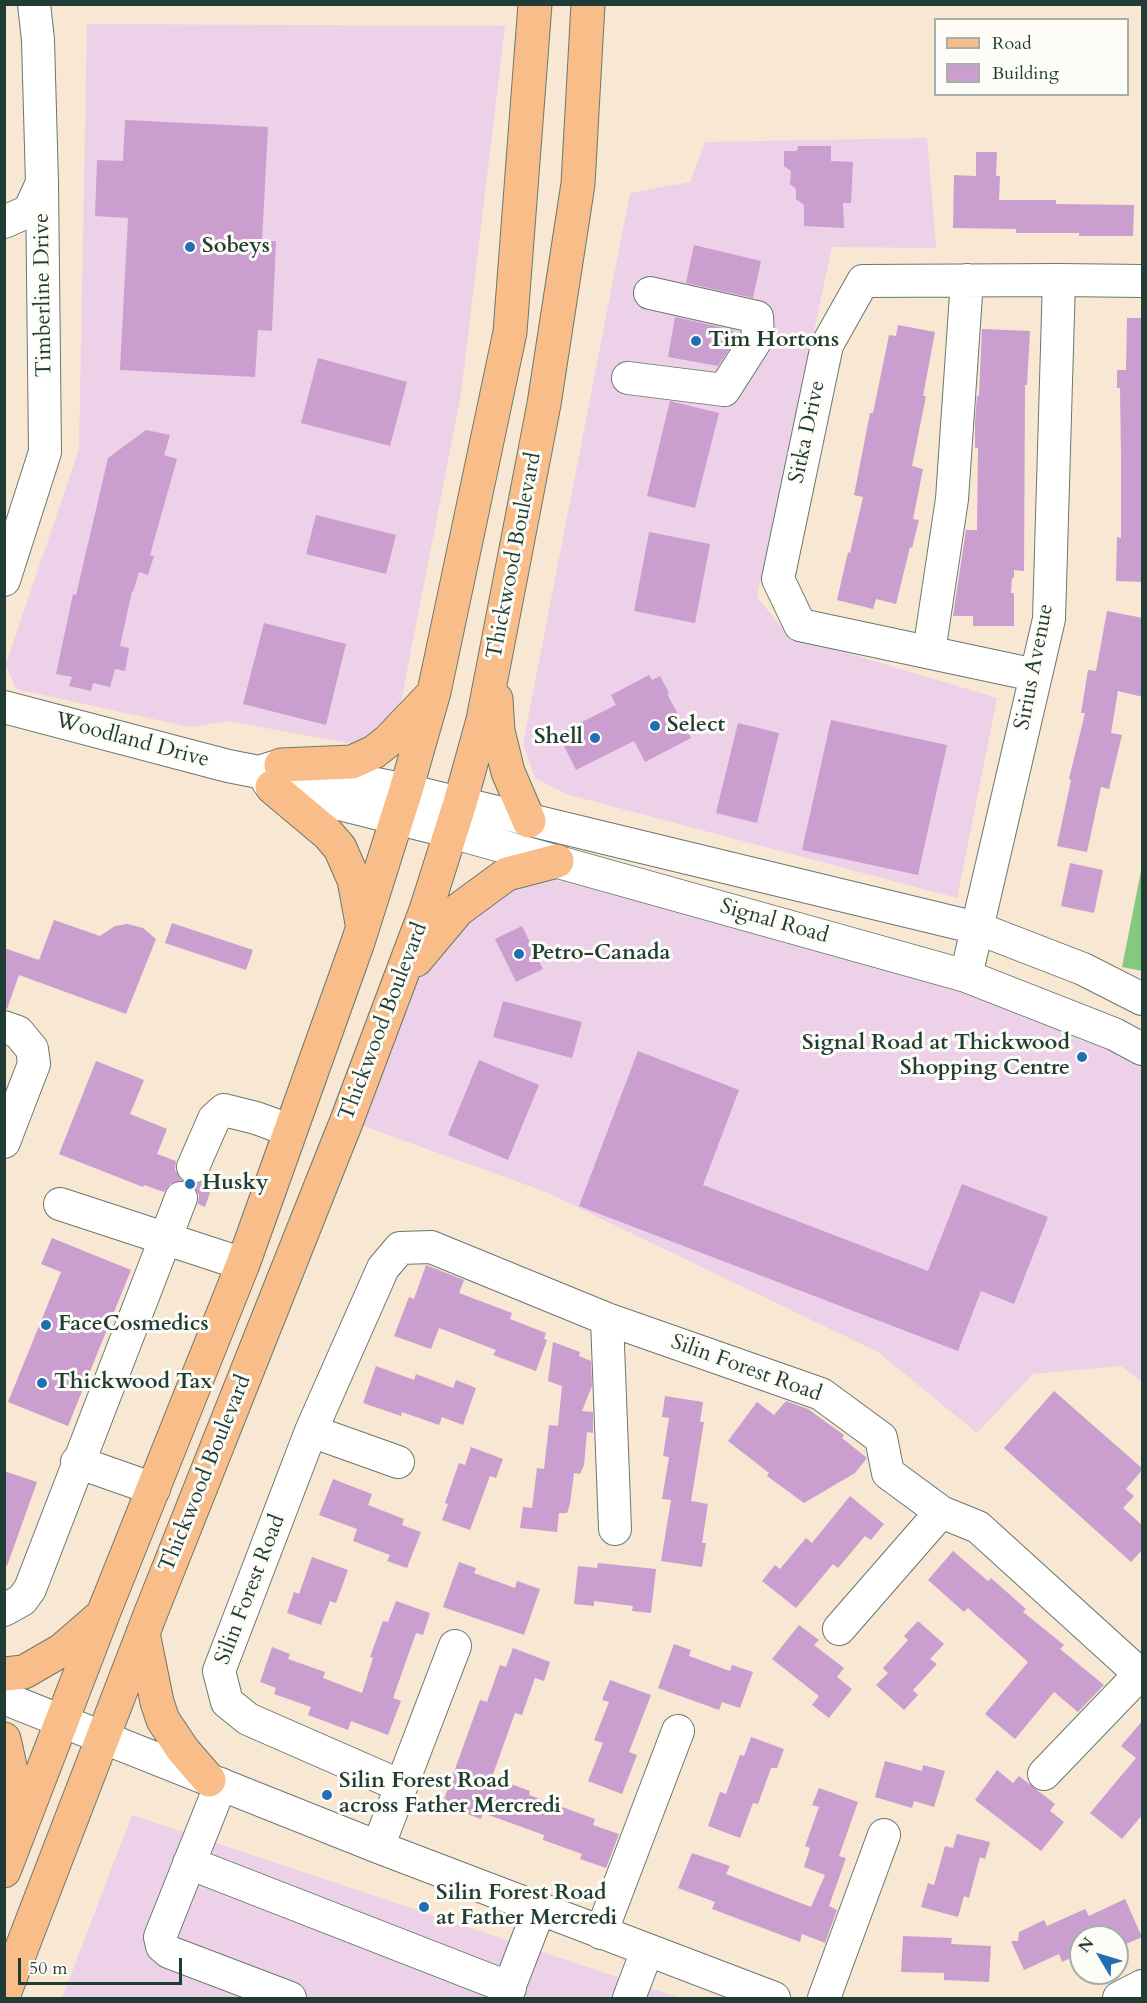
<!DOCTYPE html>
<style>
body{margin:0}
#map{position:relative;width:1147px;height:2003px;overflow:hidden;background:#f7e7d3;font-family:Cardo,serif}
canvas{display:block}
.frame{position:absolute;inset:0;border:6px solid #1f3d34;pointer-events:none}
.legend{position:absolute;left:934px;top:18px;width:195px;height:78px;box-sizing:border-box;background:#fdfcf7;border:2px solid #a4b0a9;margin:0;padding:8px 10px;list-style:none;font-size:18px;color:#1f3d34}
.legend li{display:flex;align-items:center;gap:12px;height:30px}
.legend b{width:30px;border:2px solid #a4b0a9}
.north{position:absolute;left:1069px;top:1925px;width:60px;height:60px;box-sizing:border-box;background:#fdfcf7;border:2px solid #a4b0a9;border-radius:50%;rotate:308deg;font-size:16px;font-weight:700;line-height:24px;text-align:center;color:#1f3d34}
.north::after{content:'';display:block;margin:auto;width:21px;height:27px;background:#1f6fb2;clip-path:polygon(50% 0,100% 100%,50% 72%,0 100%)}
.scale{position:absolute;left:18px;top:1958px;width:164px;height:27px;box-sizing:border-box;border:3px solid #1f3d34;border-top:0;padding-left:8px;font-size:18px;line-height:21px;white-space:nowrap;color:#1f3d34;-webkit-text-stroke:4px #fdfcf7;paint-order:stroke}
</style>
<div id="map">
<canvas width="1147" height="2003"></canvas>
<div class="frame"></div>
<ul class="legend">
<li><b style="height:8px;background:#f8bd89"></b>Road</li>
<li><b style="height:16px;background:#ca9ecf"></b>Building</li>
</ul>
<div class="north">N</div>
<div class="scale">50 m</div>
</div>
<script>
const g = document.querySelector('canvas').getContext('2d');
g.lineJoin = 'round';
function paint(path, color) {
  g.fillStyle = color;
  g.fill(path, 'evenodd');
}
function toPath(rows) {
  const path = new Path2D();
  for (const r of rows) {
    path.moveTo(r[0], r[1]);
    for (let i = 2; i < r.length; i += 2) path.lineTo(r[i], r[i + 1]);
  }
  return path;
}
function trace(path, color, width, dash) {
  g.strokeStyle = color;
  g.lineWidth = width;
  g.lineCap = dash ? 'butt' : 'round';
  g.setLineDash(dash || []);
  g.stroke(path);
}
function write(font, color, halo, rows, align = 'center') {
  g.font = font + ' Cardo,serif';
  g.lineWidth = 6;
  g.setLineDash([]);
  g.textBaseline = 'middle';
  g.strokeStyle = halo;
  g.fillStyle = color;
  for (const [text, x, y, turn = 0] of rows) {
    g.save();
    g.translate(x, y);
    g.rotate((+turn || 0) * Math.PI / 180);
    g.textAlign = isNaN(turn) ? turn : align;
    if (halo) g.strokeText(text, 0, 0);
    g.fillText(text, 0, 0);
    g.restore();
  }
}
const built = toPath([
 [87,24,505,26,461,394,399,712,379,737,353,744,228,721,190,727,16,689,6,664,79,449],
 [927,138,936,248,832,247,757,597,788,635,997,698,957,898,566,794,535,778,523,744,630,193,690,182,705,142],
 [557,861,1142,1049,1142,1382,1121,1366,1033,1374,977,1433,878,1352,546,1192,347,1120,400,980,458,910],
 [132,1815,680,1998,62,1998]
]);
const green = toPath([
 [1142,866,1142,971,1122,967]
]);
const building = toPath([
 [125,120,268,127,262,241,276,241,272,331,258,330,255,377,120,370,128,218,95,216,97,160,123,161],
 [798,146,831,146,831,161,853,162,851,203,843,203,844,228,804,226,804,205,796,199,796,189,790,184,791,171,784,166,784,151,797,151],
 [976,152,997,152,996,176,1000,176,999,200,1056,200,1056,204,1134,205,1133,236,1079,236,1079,233,1016,233,1016,229,953,228,954,175,976,176],
 [694,245,761,261,753,298,686,283],
 [675,317,733,330,730,348,718,366,668,357],
 [1127,318,1143,318,1143,582,1116,581,1117,537,1121,538,1121,455,1120,388,1117,388,1117,370,1126,370],
 [898,325,935,332,923,396,926,396,912,466,923,469,913,519,919,520,912,548,910,547,896,604,876,599,873,609,837,600,848,552,850,553,863,497,854,495,870,413,873,413,889,335,896,336],
 [982,329,1030,331,1027,385,1025,385,1024,571,1014,570,1014,578,1012,578,1011,593,1014,593,1014,626,973,626,973,616,953,616,966,530,977,530,978,448,975,448,975,423,977,396,979,396],
 [318,358,407,382,390,446,301,423],
 [670,401,719,413,695,508,647,496],
 [146,430,170,435,164,455,177,459,150,555,154,556,148,575,139,572,133,592,132,591,120,646,129,648,125,671,115,669,110,687,93,683,91,691,69,686,72,677,56,674,73,594,76,595,108,458],
 [316,515,396,535,386,574,306,554],
 [649,532,710,544,695,623,634,611],
 [1107,611,1143,618,1143,697,1118,691,1111,733,1122,735,1109,789,1101,787,1087,852,1057,846,1071,780,1069,779,1085,713,1081,713,1088,670,1096,671],
 [264,623,346,644,326,725,243,704],
 [649,675,652,680,660,676,669,693,667,694,691,738,645,762,634,741,576,770,558,734,616,705,611,695],
 [831,720,947,745,918,875,802,850],
 [738,723,779,733,757,823,716,813],
 [1070,863,1103,870,1094,913,1061,906],
 [54,920,100,936,115,926,127,924,143,928,156,939,126,1014,19,975,7,1009,4,1009,4,948,39,960],
 [172,923,253,950,246,970,165,943],
 [522,926,543,969,516,982,495,939],
 [503,1001,582,1022,572,1058,493,1037],
 [638,1051,739,1090,703,1185,928,1271,962,1184,1048,1217,1014,1304,981,1291,958,1351,579,1206],
 [479,1060,539,1085,508,1160,448,1135],
 [96,1061,144,1080,130,1114,167,1129,157,1154,176,1161,175,1170,182,1181,170,1184,164,1192,144,1185,143,1187,59,1154],
 [210,1173,216,1175,205,1207,198,1204,199,1195,192,1185,203,1182],
 [52,1238,131,1270,68,1426,8,1402,61,1272,41,1264],
 [426,1265,464,1280,459,1293,512,1313,510,1319,546,1333,544,1339,547,1340,536,1371,493,1355,496,1350,439,1328,431,1349,394,1336,409,1297,414,1299],
 [553,1342,580,1352,579,1356,591,1361,592,1386,582,1411,593,1412,593,1433,587,1432,584,1465,580,1474,574,1473,570,1504,567,1513,559,1513,557,1532,520,1528,523,1507,532,1508,537,1468,544,1469,549,1425,558,1426,562,1386,548,1381],
 [376,1366,414,1380,416,1374,453,1388,456,1380,476,1388,463,1425,442,1417,439,1425,402,1412,401,1416,363,1403],
 [1054,1391,1143,1469,1126,1489,1134,1496,1123,1508,1143,1526,1143,1549,1131,1562,1004,1448],
 [665,1396,703,1402,700,1422,704,1422,691,1501,708,1504,702,1543,706,1543,702,1567,661,1561,671,1500,662,1499,669,1457,663,1456,669,1418,662,1417],
 [786,1401,808,1409,844,1435,842,1438,867,1458,855,1473,804,1503,767,1476,769,1473,728,1441,757,1402,774,1415],
 [471,1447,503,1459,496,1478,490,1476,470,1530,442,1520,448,1504,445,1503,459,1463,465,1465],
 [4,1471,37,1482,7,1566,4,1566],
 [333,1479,372,1494,368,1505,404,1519,402,1525,421,1532,407,1568,387,1561,390,1555,353,1541,357,1529,319,1515],
 [850,1496,884,1524,871,1540,865,1536,838,1568,833,1564,796,1608,762,1581,775,1565,780,1569,806,1538,812,1543],
 [953,1551,988,1581,991,1578,1026,1609,1023,1612,1064,1645,1060,1649,1104,1685,1078,1712,1054,1692,1015,1739,985,1714,1028,1662,968,1608,964,1612,928,1580],
 [312,1557,348,1570,336,1603,330,1601,321,1625,287,1613,294,1592,299,1594],
 [459,1562,476,1568,474,1573,515,1588,517,1581,540,1589,524,1635,443,1607],
 [598,1563,656,1569,651,1613,632,1611,633,1606,594,1601,594,1606,574,1604,578,1566,597,1568],
 [396,1601,430,1613,423,1635,416,1633,393,1698,401,1701,388,1735,351,1721,348,1730,308,1715,311,1707,274,1694,276,1688,260,1682,272,1647,290,1654,288,1659,325,1672,323,1678,362,1693,373,1658,370,1657,383,1621,388,1622],
 [918,1621,944,1644,930,1659,937,1664,913,1690,918,1695,904,1710,876,1685,888,1673,883,1668,908,1640,904,1636],
 [799,1625,819,1640,814,1645,844,1668,837,1677,852,1689,829,1718,812,1705,819,1696,772,1659],
 [674,1644,691,1650,689,1656,730,1671,732,1665,753,1672,740,1708,722,1702,719,1710,658,1688],
 [513,1648,550,1662,544,1681,535,1678,522,1715,515,1713,492,1777,530,1791,529,1795,595,1819,593,1825,619,1834,606,1868,580,1859,582,1854,543,1840,544,1835,483,1813,481,1819,442,1805,480,1700,487,1702,500,1665,506,1667],
 [610,1680,651,1695,629,1752,637,1755,622,1794,588,1781,603,1743,594,1740,609,1702,602,1700],
 [1143,1720,1143,1814,1122,1839,1090,1813,1136,1758,1121,1746],
 [751,1737,784,1749,777,1768,771,1768,758,1804,753,1803,740,1838,708,1826,720,1792,726,1794,740,1755,744,1756],
 [885,1761,922,1771,923,1765,945,1771,934,1807,914,1801,912,1808,875,1797],
 [997,1770,1013,1783,1019,1776,1055,1804,1050,1811,1064,1822,1041,1851,975,1800],
 [819,1788,858,1802,839,1856,846,1858,829,1906,837,1910,825,1943,802,1934,800,1942,712,1909,715,1902,678,1888,692,1853,730,1866,726,1874,811,1907,825,1875,804,1867,810,1848,805,1846,819,1807,812,1805],
 [957,1834,990,1842,985,1859,980,1857,969,1898,964,1896,958,1917,921,1907,928,1883,934,1885,945,1846,953,1848],
 [1125,1899,1142,1937,1117,1948,1117,1937,1081,1937,1081,1953,1062,1962,1059,1954,1024,1970,1011,1941,1018,1941,1019,1932,1044,1920,1047,1926,1085,1909,1089,1916],
 [903,1936,952,1938,951,1944,991,1946,989,1982,944,1980,944,1973,901,1972]
]);
const minor = toPath([
 [4,222,29,211,42,183],
 [628,378,724,390,758,337,757,317,650,293],
 [4,580,45,452,42,183,38,40,34,4],
 [929,652,952,499,967,280],
 [1035,675,800,625,778,579,827,345,863,281,1059,280,1142,281],
 [4,707,228,766,259,772,281,765,406,790,977,928,1083,969,1142,999],
 [268,782,272,787,451,832,966,976,1114,1034,1142,1049],
 [966,976,1049,619,1059,280],
 [4,1027,18,1032,32,1049,34,1064,4,1142],
 [193,1167,214,1119,224,1110,256,1118,289,1130],
 [60,1204,243,1264],
 [607,1319,615,1529],
 [311,1431,398,1462],
 [77,1462,154,1489],
 [4,1610,22,1600,30,1589,181,1198],
 [839,1629,941,1512],
 [4,1698,378,1847,774,1998],
 [1044,1774,1140,1674],
 [221,1784,160,1937,162,1946,169,1952,290,1998],
 [401,1786,248,1719,227,1702,219,1671,311,1431,383,1268,400,1248,431,1247,607,1319,821,1394,881,1438,888,1473,941,1512,978,1527,1142,1676],
 [378,1847,455,1646],
 [189,1863,510,1988],
 [601,1933,678,1731],
 [505,1998,539,1910],
 [629,1998,647,1951],
 [824,1998,884,1835],
 [1119,1998,1142,1986]
]);
const major = toPath([
 [496,699,498,731,508,772,529,821],
 [281,765,352,762,374,752,388,741,431,696],
 [272,787,328,834,340,848,354,880,362,923],
 [416,960,458,910,507,874,557,861],
 [143,1633,157,1702,163,1720,183,1750,209,1780],
 [4,1674,24,1672,62,1650,100,1617],
 [4,1739,14,1784,14,1829],
 [4,1871,103,1614,243,1264,358,942,406,790,434,692,510,332,535,4],
 [4,1994,150,1615,347,1120,426,910,460,803,483,720,544,404,578,184,588,4]
]);
const markers = [
 [190,247,6,"#1f6fb2"],
 [696,341,6,"#1f6fb2"],
 [655,726,6,"#1f6fb2"],
 [595,738,6,"#1f6fb2"],
 [519,954,6,"#1f6fb2"],
 [1082,1057,6,"#1f6fb2"],
 [190,1184,6,"#1f6fb2"],
 [46,1325,6,"#1f6fb2"],
 [42,1383,6,"#1f6fb2"],
 [327,1795,6,"#1f6fb2"],
 [424,1907,6,"#1f6fb2"]
];
const poiNames = [
 ["Sobeys",202,247],
 ["Tim Hortons",708,341],
 ["Select",667,726],
 ["Shell",583,738,"right"],
 ["Petro-Canada",531,954],
 ["Signal Road at Thickwood",1070,1044,"right"],
 ["Shopping Centre",1070,1069,"right"],
 ["Husky",202,1184],
 ["FaceCosmedics",58,1325],
 ["Thickwood Tax",54,1383],
 ["Silin Forest Road",339,1782],
 ["across Father Mercredi",339,1807],
 ["Silin Forest Road",436,1894],
 ["at Father Mercredi",436,1919]
];
const streetNames = [
 ["Timberline Drive",44,295,-91],
 ["Sitka Drive",808,432,-78],
 ["Thickwood Boulevard",515,556,-79],
 ["Sirius Avenue",1035,667,-79],
 ["Woodland Drive",132,741,15],
 ["Signal Road",774,922,16],
 ["Thickwood Boulevard",384,1022,-69],
 ["Silin Forest Road",746,1369,20],
 ["Thickwood Boulevard",206,1474,-68],
 ["Silin Forest Road",251,1590,-69]
];
paint(built, '#edd1e9');
paint(green, '#85c880');
paint(building, '#ca9ecf');
trace(minor, '#6b786c', 34);
trace(major, '#6b786c', 35);
trace(minor, '#fff', 32);
trace(major, '#f8bd89', 33);
for (const [x, y, r, color] of markers) {
  const dot = new Path2D();
  dot.arc(x, y, r, 0, 2 * Math.PI);
  g.fillStyle = color;
  g.fill(dot);
  trace(dot, '#fdfcf7', 2);
}
write('bold 22px', '#1f3d34', '#fdfcf7', poiNames, 'left');
write('22px', '#1f3d34', '#fdfcf7', streetNames);
</script>
